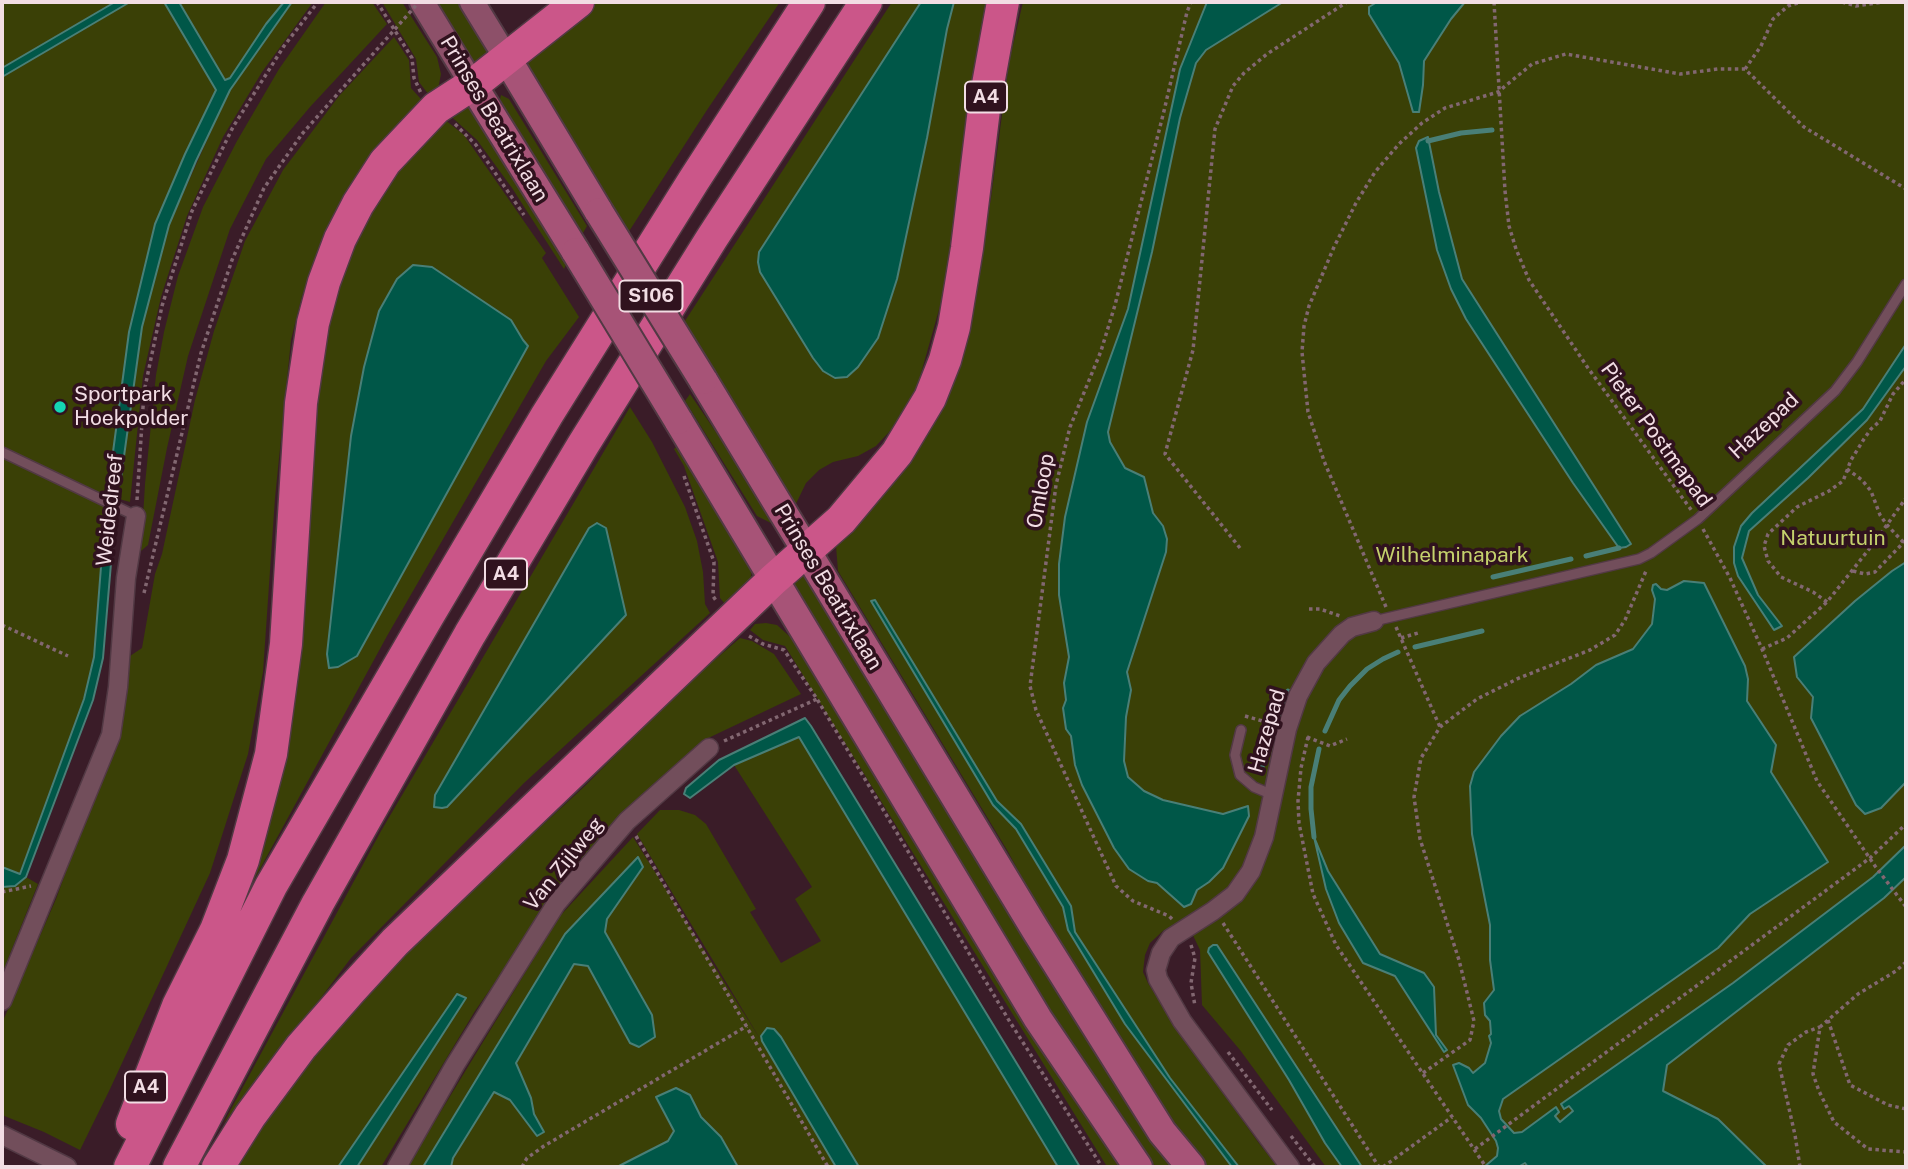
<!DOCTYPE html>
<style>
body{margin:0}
#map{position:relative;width:1908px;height:1169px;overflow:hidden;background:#3a1c28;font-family:"Public Sans",sans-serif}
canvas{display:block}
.frame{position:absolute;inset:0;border:4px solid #f2dde4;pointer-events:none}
</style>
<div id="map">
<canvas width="1908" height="1169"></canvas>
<div class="frame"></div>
</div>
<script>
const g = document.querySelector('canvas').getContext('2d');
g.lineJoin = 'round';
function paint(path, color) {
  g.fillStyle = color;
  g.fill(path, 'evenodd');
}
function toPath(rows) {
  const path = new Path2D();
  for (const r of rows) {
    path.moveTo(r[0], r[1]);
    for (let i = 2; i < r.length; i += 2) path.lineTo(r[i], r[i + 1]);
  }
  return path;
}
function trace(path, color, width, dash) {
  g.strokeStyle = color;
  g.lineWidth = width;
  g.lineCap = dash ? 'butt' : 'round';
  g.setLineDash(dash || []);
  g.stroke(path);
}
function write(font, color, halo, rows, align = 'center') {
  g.font = font + ' "Public Sans",sans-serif';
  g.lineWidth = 7;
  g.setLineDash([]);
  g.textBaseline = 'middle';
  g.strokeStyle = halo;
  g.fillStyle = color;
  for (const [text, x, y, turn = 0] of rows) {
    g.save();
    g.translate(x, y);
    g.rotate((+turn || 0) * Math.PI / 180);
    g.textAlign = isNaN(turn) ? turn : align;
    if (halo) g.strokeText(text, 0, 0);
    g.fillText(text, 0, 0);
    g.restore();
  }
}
const green = toPath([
 [2,2,115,2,2,68],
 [130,2,164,2,216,90,185,154,155,224,129,332,142,327,169,225,230,89,292,2,313,2,262,72,223,137,187,216,161,297,143,376,130,502,108,496,94,657,84,699,20,875,2,867,2,77],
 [179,2,284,2,266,24,230,78,225,80],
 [326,2,372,2,387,24,310,107,266,159,230,229,188,356,167,448,148,545,141,551,145,484,156,375,164,332,178,276,203,207,237,141,279,69],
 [382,2,402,2,437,57,441,74,438,89,432,99,419,82,416,59],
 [434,2,461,2,497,61,479,76],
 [589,2,780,2,707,110,626,236,519,58],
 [892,2,921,2,759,253,878,338,897,279,927,138,947,29,954,2,991,2,976,63,944,292,916,391,903,417,876,446,858,456,833,462,819,470,806,483,792,512,681,327],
 [1023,2,1906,2,1906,1167,1326,1167,1240,1050,1202,1005,1200,950,1188,925,1164,930,1150,943,1145,955,1143,972,1148,983,1169,1016,1258,1142,1278,1167,1205,1167,1189,1146,1137,1074,1046,922,1007,850,838,571,836,546,839,530,930,431,944,400,974,293,991,198,1009,62],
 [394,37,409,60,411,88,428,107,325,236,302,296,291,340,275,498,263,672,248,754,210,873,110,1089,80,1150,44,1132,2,1115,2,1023,56,899,118,727,130,656,142,648,155,574,162,554,195,400,214,331,245,241,283,170,339,96],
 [467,93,530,195,566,265,564,269,512,188,477,140,444,110],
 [501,95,509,99,587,226,583,233,529,159,500,99],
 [439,115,464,135,546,253,542,258,579,317,546,361,387,636,230,924,318,326,358,220],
 [511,320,523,340,528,346,357,656,339,667,329,667,327,654,351,436],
 [690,394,776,520,771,523,757,516,685,401],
 [630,407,652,442,685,507,697,541,703,572,705,604,710,613,524,783,351,958,264,1073,223,1124,381,831],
 [677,446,750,559,752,567,751,577,747,584,725,604,720,598,718,562,684,466,674,449],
 [803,565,1182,1167,1156,1167,1111,1115,785,582],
 [766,623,777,625,797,643,1123,1167,1107,1167,1106,1165,785,646,763,640,750,630,755,624],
 [740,638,752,641,774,654,801,694,702,741,570,875,475,1011,381,1167,357,1167,465,999,457,994,338,1167,234,1167,260,1127,310,1057,401,955,586,785,680,690],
 [799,737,1058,1167,859,1167,781,1037,849,1167,407,1167,559,917,633,837,762,1042,637,834,660,810,679,810,695,815,706,824,756,909,750,912,781,963,821,941,795,899,812,887,734,765],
 [26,877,38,884,2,974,2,887,9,887,20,883]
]);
const water = toPath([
 [115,2,130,2,2,77,2,68,115,2],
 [164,2,179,2,225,80,230,78,266,24,284,2,292,2,230,90,196,161,169,225,142,327,120,485,109,482,129,332,155,224,185,154,216,90,164,2],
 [921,2,954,2,947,29,927,138,897,279,878,338,858,367,847,377,835,378,823,371,813,358,760,272,758,262,759,252,921,2],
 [1207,2,1283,2,1206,50,1196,63,1180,118,1152,252,1108,432,1110,442,1125,468,1144,477,1153,513,1163,526,1167,539,1166,552,1127,672,1131,690,1126,717,1124,761,1128,777,1144,791,1163,800,1223,814,1248,806,1249,816,1223,868,1209,882,1197,890,1191,904,1184,907,1157,883,1148,881,1129,869,1114,848,1082,785,1075,765,1071,736,1066,729,1063,708,1066,700,1064,683,1069,657,1059,595,1059,564,1065,517,1087,422,1128,309,1180,69,1207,2],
 [1377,2,1465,2,1451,19,1424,61,1423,85,1419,112,1413,112,1399,63,1369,14,1369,7,1377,2],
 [1428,137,1439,192,1462,279,1631,544,1626,547,1619,548,1573,483,1466,319,1451,289,1437,250,1416,148,1419,141,1428,137],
 [413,265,432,267,511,320,523,340,528,346,357,656,338,667,329,668,327,654,351,436,364,367,379,311,397,279,413,265],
 [1906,344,1906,366,1867,420,1808,478,1749,531,1742,558,1758,595,1782,626,1774,630,1738,576,1734,563,1734,547,1741,526,1752,513,1863,409,1906,344],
 [597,523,606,528,626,615,447,807,442,808,434,807,435,795,589,528,597,523],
 [104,528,114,528,103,658,93,700,26,877,15,886,2,887,2,867,20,874,84,699,94,657,104,528],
 [1906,562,1906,782,1881,808,1865,814,1856,805,1811,718,1813,697,1797,677,1794,657,1855,601,1892,571,1906,562],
 [1684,581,1704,583,1745,666,1748,679,1747,701,1776,745,1771,772,1828,862,1750,914,1718,948,1503,1099,1499,1111,1501,1119,1514,1133,1522,1132,1556,1107,1559,1112,1555,1116,1560,1122,1573,1111,1569,1106,1564,1109,1561,1104,1733,983,1873,877,1906,845,1906,877,1884,898,1667,1065,1663,1091,1718,1119,1767,1167,1528,1167,1525,1163,1518,1167,1484,1167,1497,1156,1498,1148,1496,1141,1481,1118,1468,1105,1453,1065,1459,1063,1469,1068,1473,1073,1485,1063,1491,1043,1489,1036,1491,1034,1490,1021,1485,1015,1484,1003,1494,990,1490,960,1490,925,1472,834,1470,786,1474,772,1501,736,1520,716,1571,684,1596,665,1633,649,1652,624,1655,599,1652,590,1653,585,1656,584,1661,589,1667,590,1684,581],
 [875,600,997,801,1021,824,1071,906,1075,932,1170,1078,1239,1167,1232,1167,1125,1024,1068,930,1063,907,1016,829,993,805,871,601,875,600],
 [805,718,811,726,1080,1167,1058,1167,799,737,734,765,690,798,684,794,686,788,719,760,805,718],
 [1314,837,1328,871,1380,954,1424,973,1434,987,1436,1035,1447,1050,1444,1052,1395,976,1363,963,1339,923,1326,889,1314,837],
 [638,857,643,867,607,919,605,932,652,1015,655,1037,639,1047,630,1043,588,966,574,964,516,1063,531,1098,534,1114,544,1132,537,1136,510,1100,494,1092,453,1158,451,1167,423,1167,565,934,638,857],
 [1213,945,1217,945,1362,1167,1342,1167,1325,1143,1289,1080,1208,952,1209,948,1213,945],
 [457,994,466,998,357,1167,338,1167,457,994],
 [767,1028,774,1029,781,1037,859,1167,836,1167,762,1041,761,1036,767,1028],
 [676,1088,690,1095,701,1117,721,1137,738,1167,617,1167,668,1141,674,1131,656,1097,676,1088]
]);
const stream = toPath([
 [1428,141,1461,133,1492,130],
 [1586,556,1619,548],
 [1493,577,1571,559],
 [1415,647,1482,631],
 [1277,718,1288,691],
 [1325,731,1339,700,1350,686,1367,669,1383,659,1398,652],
 [1261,770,1272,735],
 [1314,837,1311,809,1311,787,1319,749]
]);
const path = toPath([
 [377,2,412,58,414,78,421,93],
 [1494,2,1505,191,1509,226,1516,249,1529,280,1588,368,1692,511],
 [1842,2,1856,6,1884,2],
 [1745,69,1761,46,1773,19,1788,6,1801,2],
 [455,124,476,145,524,215],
 [1847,469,1862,480,1871,491,1880,515,1887,525,1904,543],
 [684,476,714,562,713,596,717,602],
 [137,500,144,392,162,306,192,211,233,127,284,46,318,2],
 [1703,529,1730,578,1762,649,1817,781,1875,866,1906,907],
 [1240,548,1165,454,1193,350,1215,129,1233,86,1244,73,1267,54,1347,2],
 [1853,571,1865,574,1875,572,1906,540],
 [144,593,201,353,232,260,264,188,302,134],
 [1827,602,1813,592,1781,577,1768,561,1764,546,1768,534,1797,507,1829,491,1843,481,1851,460,1864,439,1871,429,1880,421,1893,394,1906,379],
 [1386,607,1324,461,1308,412,1302,352,1304,326,1309,306,1334,247,1356,203,1375,172,1399,144,1422,123,1445,108,1498,92,1532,64,1566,54,1680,74,1718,69,1745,69,1804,127,1906,189],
 [1309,609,1320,609,1340,616],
 [2,625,68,656],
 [1396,627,1440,727],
 [749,636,763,644,784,650,817,699,1010,1022,1102,1167],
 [1401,638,1418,633],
 [1762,649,1787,638,1827,602,1874,543,1906,498],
 [1245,716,1273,724],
 [1307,737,1330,746,1347,739],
 [1308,737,1301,768,1298,801,1299,823,1313,894,1336,945,1486,1167],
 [724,741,817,699],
 [636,836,828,1167],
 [2,892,31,886],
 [1172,919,1169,916,1133,901,1116,886,1036,710,1030,686,1056,485,1070,427,1101,351,1115,305,1164,111,1187,12,1191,2],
 [1223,923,1379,1167],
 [1191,945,1195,958,1191,983,1195,1006],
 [1906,962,1896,971,1858,994,1820,1027,1813,1074,1819,1091,1834,1122,1868,1149,1906,1152],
 [1828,1020,1850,1085,1888,1105,1906,1109],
 [1228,1052,1272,1110],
 [1423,1073,1470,1040,1474,1021,1459,960,1420,839,1414,797,1421,758,1440,727,1477,699,1519,678,1590,650,1615,635,1625,620,1646,571],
 [1291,1136,1315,1167],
 [1475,1149,1870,858,1906,824],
 [522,1167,527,1158,544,1146,747,1026],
 [1383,1167,1452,1117],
 [1800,1167,1795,1135,1779,1064,1788,1045,1806,1032,1820,1027]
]);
const service = toPath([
 [2,452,136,516],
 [1374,621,1639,559,1651,553,1698,519,1835,391,1857,362,1906,284],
 [1241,730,1235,755,1240,775,1254,787,1273,795]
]);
const minor = toPath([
 [2,1001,111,735,118,687,126,578,136,516],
 [2,1135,67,1167],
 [397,1167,455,1065,556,904,627,821,709,748],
 [1290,1167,1182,1021,1158,979,1156,970,1161,953,1171,938,1213,911,1235,894,1251,871,1264,837,1287,729,1298,696,1316,663,1342,634,1352,627,1374,621]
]);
const secondary = toPath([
 [422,2,472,84],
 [472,2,507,59]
]);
const primary = toPath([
 [507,59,599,212],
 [472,84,576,252],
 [703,380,1035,929,1162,1132,1191,1167],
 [678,420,1038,1019,1138,1167]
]);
const motorway = toPath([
 [132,1124,178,1006,216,930,243,860,271,754,286,644,301,403,313,323,324,282,340,239,358,204,385,162,436,108,479,80,578,2],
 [130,1167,271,886,428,616,547,415,694,180,809,2],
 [179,1167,318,903,470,634,583,445,712,238,866,2],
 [218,1167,250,1116,301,1047,351,990,395,942,773,580,841,520,897,453,930,398,945,360,954,327,967,248,985,101,1003,2]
]);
const pathBridge = toPath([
 [302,134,419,2]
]);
const primaryBridge = toPath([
 [599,212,703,380],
 [576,252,678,420]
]);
const markers = [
 [60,407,7,"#15d5b3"]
];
const shields = [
 [986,97,42],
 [651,296,63],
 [506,574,42],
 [146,1087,42]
];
const shieldNames = [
 ["A4",986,97],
 ["S106",651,296],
 ["A4",506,574],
 ["A4",146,1087]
];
const streetNames = [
 ["Prinses Beatrixlaan",494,119,59],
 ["Hazepad",1764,426,-43],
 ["Pieter Postmapad",1656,435,54],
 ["Omloop",1041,491,-80],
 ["Weidedreef",110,510,-84],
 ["Prinses Beatrixlaan",828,587,59],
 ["Hazepad",1267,731,-74],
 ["Van Zijlweg",564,864,-51]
];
const poiNames = [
 ["Sportpark",74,395],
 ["Hoekpolder",74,419]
];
const parkNames = [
 ["Natuurtuin",1833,539],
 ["Wilhelminapark",1452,556]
];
paint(green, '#3a4006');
paint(water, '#005748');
trace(water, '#497f77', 2);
trace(stream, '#497f77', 5);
trace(service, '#523944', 12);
trace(minor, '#523944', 21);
trace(secondary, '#523944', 28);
trace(primary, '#523944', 32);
trace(motorway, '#523944', 35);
trace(path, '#826771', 3.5, [3.5, 3.5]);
trace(service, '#724e5b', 9);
trace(minor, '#724e5b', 18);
trace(secondary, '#8d5069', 24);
trace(primary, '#a75377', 28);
trace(motorway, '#cb5689', 32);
trace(primaryBridge, '#523944', 32, []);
trace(pathBridge, '#826771', 3.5, [3.5, 3.5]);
trace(primaryBridge, '#a75377', 28);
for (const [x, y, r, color] of markers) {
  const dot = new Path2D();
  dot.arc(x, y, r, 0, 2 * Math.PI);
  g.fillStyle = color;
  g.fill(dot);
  trace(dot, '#30121e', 2.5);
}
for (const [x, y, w] of shields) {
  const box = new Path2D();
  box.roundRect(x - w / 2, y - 15.5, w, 31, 5);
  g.fillStyle = '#30121e';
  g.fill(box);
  trace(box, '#f2dde4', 2);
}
write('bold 19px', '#f2dde4', null, shieldNames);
write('21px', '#f2dde4', '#30121e', streetNames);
write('21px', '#f2dde4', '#30121e', poiNames, 'left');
write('21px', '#c4d16c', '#30121e', parkNames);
</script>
